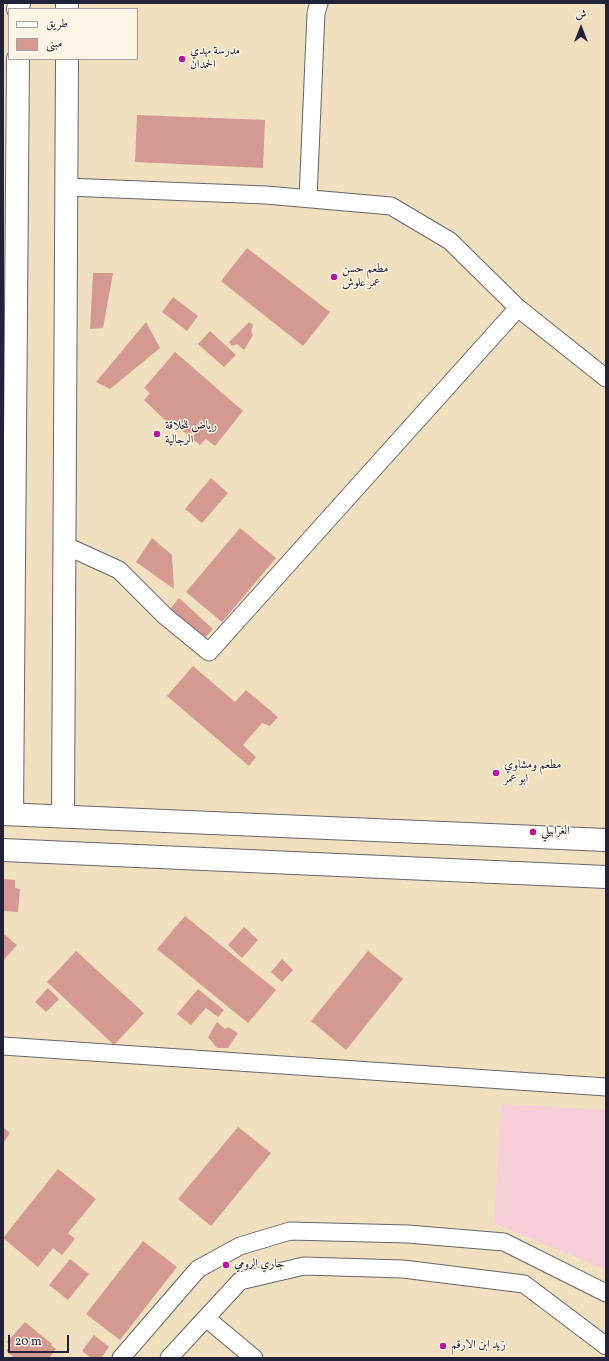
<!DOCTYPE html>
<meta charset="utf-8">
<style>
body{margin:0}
#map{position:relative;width:609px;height:1361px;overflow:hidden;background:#f1e0c0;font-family:Vollkorn,Amiri,serif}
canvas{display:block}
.frame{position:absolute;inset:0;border:4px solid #22223b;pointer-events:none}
.legend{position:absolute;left:8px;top:8px;width:130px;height:52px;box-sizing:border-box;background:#fcf5e5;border:1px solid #a5a1a1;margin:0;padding:5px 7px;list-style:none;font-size:12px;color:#22223b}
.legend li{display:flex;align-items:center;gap:8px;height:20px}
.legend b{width:20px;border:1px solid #a5a1a1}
.north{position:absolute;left:561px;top:8px;width:40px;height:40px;-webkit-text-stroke:3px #fcf5e5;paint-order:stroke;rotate:0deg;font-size:11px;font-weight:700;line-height:16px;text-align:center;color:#22223b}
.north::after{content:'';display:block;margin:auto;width:14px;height:18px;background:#22223b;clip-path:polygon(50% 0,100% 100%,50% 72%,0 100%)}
.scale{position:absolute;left:8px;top:1335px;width:61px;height:18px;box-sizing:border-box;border:2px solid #22223b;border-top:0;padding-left:5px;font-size:12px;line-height:14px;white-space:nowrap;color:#22223b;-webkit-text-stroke:3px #fcf5e5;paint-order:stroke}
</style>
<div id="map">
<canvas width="609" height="1361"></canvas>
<div class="frame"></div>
<ul class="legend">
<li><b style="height:5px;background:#fff"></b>طريق</li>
<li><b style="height:11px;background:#d49991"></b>مبنى</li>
</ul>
<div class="north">ش</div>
<div class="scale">20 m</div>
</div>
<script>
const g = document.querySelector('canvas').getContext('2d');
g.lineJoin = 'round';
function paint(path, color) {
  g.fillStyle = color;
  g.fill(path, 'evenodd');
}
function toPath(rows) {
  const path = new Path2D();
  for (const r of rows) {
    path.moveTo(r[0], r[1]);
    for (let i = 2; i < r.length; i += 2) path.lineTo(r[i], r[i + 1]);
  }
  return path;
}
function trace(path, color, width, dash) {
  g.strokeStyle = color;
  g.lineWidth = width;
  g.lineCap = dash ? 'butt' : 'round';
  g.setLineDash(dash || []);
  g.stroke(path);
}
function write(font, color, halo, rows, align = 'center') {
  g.font = font + ' Vollkorn,Amiri,serif';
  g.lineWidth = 3;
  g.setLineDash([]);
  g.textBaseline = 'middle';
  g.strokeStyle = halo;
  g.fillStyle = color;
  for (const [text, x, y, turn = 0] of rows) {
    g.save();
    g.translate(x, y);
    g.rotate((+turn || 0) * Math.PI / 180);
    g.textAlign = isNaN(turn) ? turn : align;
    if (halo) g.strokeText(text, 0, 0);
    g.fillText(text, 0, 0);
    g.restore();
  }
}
const built = toPath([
 [501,1104,606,1110,606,1270,494,1223]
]);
const building = toPath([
 [137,115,265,120,263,168,135,162],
 [247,248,330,312,303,346,221,281],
 [93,273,113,273,103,328,90,329],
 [173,297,198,316,187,331,162,312],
 [146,322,160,348,110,389,96,382],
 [249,322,253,325,251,332,253,335,244,350,237,344,232,346,229,342],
 [210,331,236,355,224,367,198,344],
 [175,352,243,411,215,446,206,439,200,445,170,420,167,422,144,400,150,393,144,388],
 [211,478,228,493,202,523,185,509],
 [240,528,276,558,222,622,186,592],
 [152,538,172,555,174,589,136,562],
 [179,598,213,629,204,639,170,609],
 [193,666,235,702,246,690,278,717,270,726,262,723,243,745,256,757,249,766,167,696],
 [3,879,15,880,15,888,20,889,18,912,3,911],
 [185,916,276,990,248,1023,157,949],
 [244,927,258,940,242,958,228,945],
 [3,933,17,945,3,961],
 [76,951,144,1013,114,1045,47,982],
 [368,951,403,979,346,1050,311,1021],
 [282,959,293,970,282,982,271,972],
 [48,988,59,999,46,1012,35,1002],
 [198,989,224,1010,218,1017,206,1008,191,1025,177,1014],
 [217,1022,225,1029,228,1027,238,1033,228,1048,217,1048,208,1037],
 [3,1127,10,1133,3,1144],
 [238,1127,271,1153,211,1226,178,1199],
 [58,1169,96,1199,68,1233,75,1239,62,1255,53,1248,38,1267,3,1238],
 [143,1241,177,1267,120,1340,86,1314],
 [70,1259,89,1274,68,1300,49,1285],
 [25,1322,52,1344,51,1345,56,1349,49,1358,15,1358,6,1351,11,1345,7,1342],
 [94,1335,109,1347,101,1358,91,1358,82,1351]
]);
const street = toPath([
 [66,187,266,195,391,206,450,241,518,308,606,378],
 [308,198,316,13,319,3],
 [64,545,119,570,165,616,209,652,518,308],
 [3,1046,606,1087],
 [206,1318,254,1358],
 [121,1358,198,1269,240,1246,290,1231,408,1234,504,1242,606,1293],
 [169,1358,240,1281,304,1266,403,1269,524,1284,606,1346]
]);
const secondary = toPath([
 [18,9,19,3],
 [67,9,67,3],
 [12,814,18,59],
 [63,816,67,59]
]);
const primary = toPath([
 [3,814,606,840],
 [3,850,606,877]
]);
const markers = [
 [182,59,4,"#b5179e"],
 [334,277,4,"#b5179e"],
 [157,434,4,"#b5179e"],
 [496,773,4,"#b5179e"],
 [533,832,4,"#b5179e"],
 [226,1265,4,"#b5179e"],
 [443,1346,4,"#b5179e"]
];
const poiNames = [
 ["مدرسة مهدي",190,52],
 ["الحمدان",190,66],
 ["مطعم حسن",342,270],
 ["عمر علوش",342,284],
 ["رياض للحلاقة",165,427],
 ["الرجالية",165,441],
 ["مطعم ومشاوي",504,766],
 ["ابو عمر",504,780],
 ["الغرابيلي",541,832],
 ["جاري الرومي",234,1265],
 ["زيد ابن الارقم",451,1346]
];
paint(built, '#f6cfd8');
paint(building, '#d49991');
trace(street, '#6a646a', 19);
trace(secondary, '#6a646a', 24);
trace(primary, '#6a646a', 24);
trace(street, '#fff', 17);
trace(secondary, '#fff', 22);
trace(primary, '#fff', 22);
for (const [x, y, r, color] of markers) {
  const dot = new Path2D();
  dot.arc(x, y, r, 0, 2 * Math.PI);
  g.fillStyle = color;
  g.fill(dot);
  trace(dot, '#fcf5e5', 1.5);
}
write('12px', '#22223b', '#fcf5e5', poiNames, 'left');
</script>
